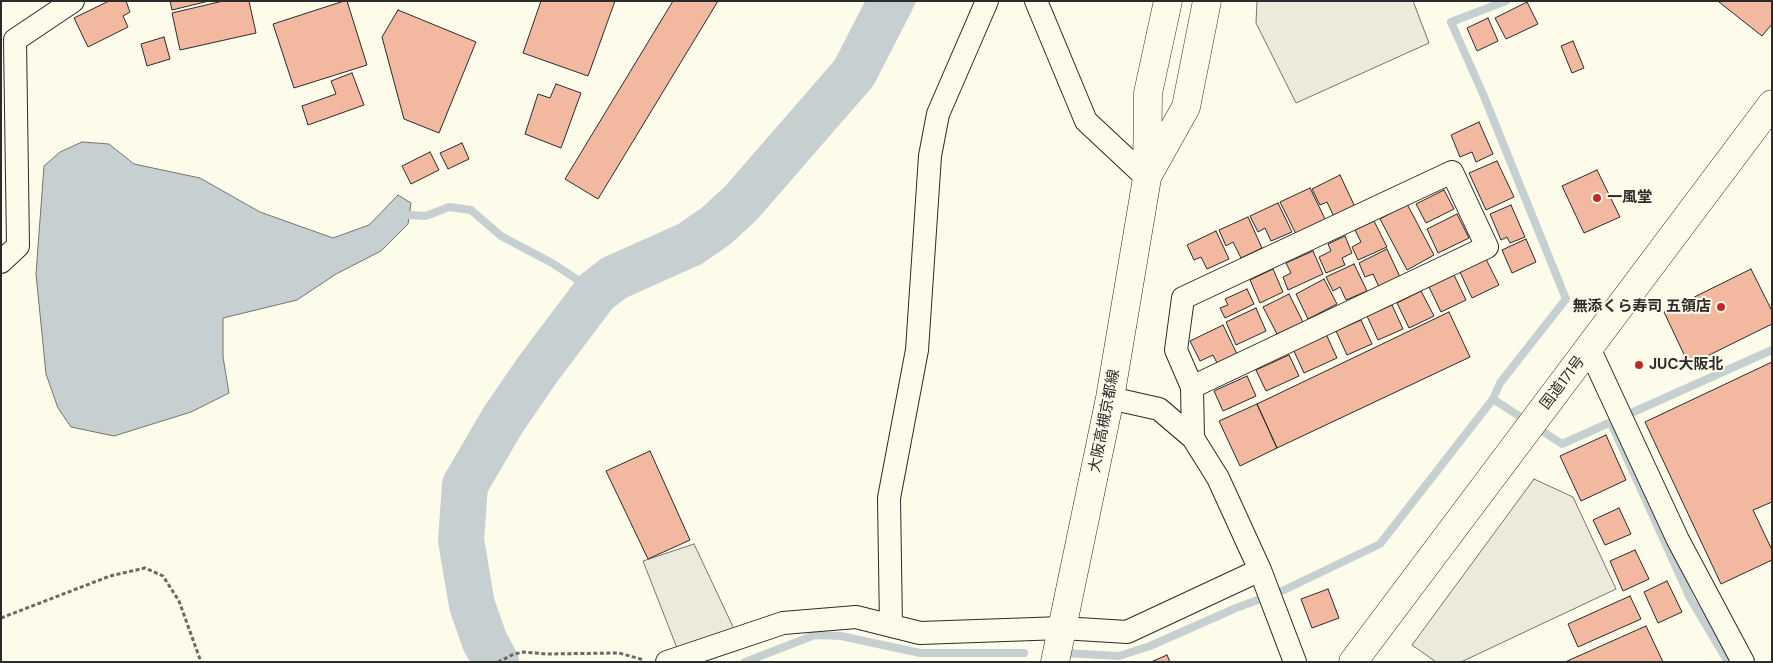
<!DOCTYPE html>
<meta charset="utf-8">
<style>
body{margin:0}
#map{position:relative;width:1773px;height:663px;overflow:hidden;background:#fdfbea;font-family:"DM Sans",sans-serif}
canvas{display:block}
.frame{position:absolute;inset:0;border:2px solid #2b2b2b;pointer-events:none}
</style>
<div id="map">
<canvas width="1773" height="663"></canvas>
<div class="frame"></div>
</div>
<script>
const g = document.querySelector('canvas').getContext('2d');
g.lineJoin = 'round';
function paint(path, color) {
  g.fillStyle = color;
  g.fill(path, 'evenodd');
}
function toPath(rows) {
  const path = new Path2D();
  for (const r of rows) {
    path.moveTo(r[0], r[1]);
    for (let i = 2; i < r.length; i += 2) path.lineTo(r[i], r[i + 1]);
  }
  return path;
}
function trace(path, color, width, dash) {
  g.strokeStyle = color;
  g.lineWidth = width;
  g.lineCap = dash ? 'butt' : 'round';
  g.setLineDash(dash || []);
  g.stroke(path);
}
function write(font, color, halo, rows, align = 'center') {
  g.font = font + ' "DM Sans","Noto Sans JP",sans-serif';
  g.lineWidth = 4;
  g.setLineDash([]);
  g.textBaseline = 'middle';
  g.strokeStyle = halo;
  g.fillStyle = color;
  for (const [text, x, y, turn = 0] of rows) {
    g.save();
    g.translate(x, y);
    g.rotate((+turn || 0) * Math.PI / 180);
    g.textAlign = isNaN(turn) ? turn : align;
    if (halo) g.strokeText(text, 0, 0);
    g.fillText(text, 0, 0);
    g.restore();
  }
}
const parking = toPath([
 [1257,1,1413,1,1429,43,1296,103,1256,23,1257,1],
 [1534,479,1573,497,1616,589,1461,662,1436,662,1412,645,1534,479],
 [694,544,735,631,677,648,643,561,694,544]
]);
const water = toPath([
 [82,142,109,144,134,164,200,178,260,212,333,238,369,225,398,195,411,203,408,224,381,251,336,274,297,300,223,318,223,357,229,393,191,412,114,436,71,427,58,408,46,374,36,274,44,166,60,152,82,142]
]);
const stream = toPath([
 [409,215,426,216,449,207,471,210,501,236,552,263,596,292],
 [1493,399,1562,444,1772,350],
 [1611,423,1690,598,1728,662],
 [1064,653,1119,656,1150,646,1236,608,1282,591,1380,544,1493,399,1500,383,1566,299,1483,94,1451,22,1506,1],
 [515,662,504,642,492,616,483,570,476,526,479,501,486,475,504,446,591,324,611,301,626,288,698,259,723,242,749,219,865,83,884,55,912,1],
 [745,662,815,635,841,636,920,653,1024,653]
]);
const river = toPath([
 [496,662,485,642,472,605,461,540,465,485,503,420,538,369,596,292,614,278,690,244,716,226,741,203,854,73,891,1]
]);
const building = toPath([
 [109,1,126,1,130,12,123,16,128,27,88,47,74,18,109,1],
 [170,1,209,1,172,10,170,1],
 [223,1,249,1,256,33,180,50,172,13,223,1],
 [344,1,347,1,367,65,294,88,273,24,344,1],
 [541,1,615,1,588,76,523,53,541,1],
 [673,1,718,1,598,199,565,179,673,1],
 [1720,1,1772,1,1772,24,1762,36,1719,2,1720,1],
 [1527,2,1538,24,1506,39,1495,18,1527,2],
 [398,10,476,42,439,133,404,119,382,37,398,10],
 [1488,18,1498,41,1477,51,1467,28,1488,18],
 [164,37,170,59,147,66,141,44,164,37],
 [1573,41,1584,68,1572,73,1561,46,1573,41],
 [352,73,364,105,308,125,302,106,336,94,331,81,352,73],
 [556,84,581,93,561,148,525,134,538,94,550,98,556,84],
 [1479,122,1493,154,1476,162,1472,152,1460,157,1451,135,1479,122],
 [462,143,469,159,448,169,440,153,462,143],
 [430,152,439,170,411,184,402,166,430,152],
 [1497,161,1514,197,1486,210,1469,173,1497,161],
 [1597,170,1620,217,1584,233,1562,186,1597,170],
 [1340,175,1356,209,1335,219,1327,202,1320,205,1312,189,1340,175],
 [1310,188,1326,221,1296,234,1280,202,1310,188],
 [1444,190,1454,209,1426,223,1416,204,1444,190],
 [1278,203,1292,232,1271,241,1265,228,1258,232,1250,216,1278,203],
 [1407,204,1434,255,1407,270,1380,219,1407,204],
 [1511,205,1525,237,1510,243,1507,237,1501,240,1490,214,1511,205],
 [1457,214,1469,238,1438,253,1427,229,1457,214],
 [1248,217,1262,248,1241,258,1233,242,1226,246,1219,230,1248,217],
 [1374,221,1387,247,1358,260,1352,247,1361,242,1355,230,1374,221],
 [1216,231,1229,259,1207,269,1201,257,1194,260,1187,245,1216,231],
 [1345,236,1352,253,1342,258,1345,265,1326,273,1319,257,1331,251,1328,244,1345,236],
 [1526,239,1536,262,1512,273,1502,250,1526,239],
 [1387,249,1400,277,1379,287,1373,274,1365,277,1359,263,1387,249],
 [1313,251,1323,274,1288,290,1283,277,1291,273,1286,263,1313,251],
 [1486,259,1499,285,1472,298,1460,272,1486,259],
 [1354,264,1367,291,1346,300,1340,287,1333,291,1326,277,1354,264],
 [1273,269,1283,292,1260,303,1250,280,1273,269],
 [1751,269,1772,311,1772,324,1689,365,1664,312,1751,269],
 [1454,275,1466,300,1441,312,1429,287,1454,275],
 [1324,279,1337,304,1308,319,1296,294,1324,279],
 [1247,289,1254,304,1225,318,1220,308,1228,305,1225,299,1247,289],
 [1421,291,1434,316,1409,328,1397,303,1421,291],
 [1289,294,1303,322,1277,334,1263,307,1289,294],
 [1392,305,1403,329,1378,340,1367,316,1392,305],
 [1256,308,1266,331,1236,345,1226,322,1256,308],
 [1449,312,1470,357,1277,448,1257,404,1449,312],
 [1361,320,1372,344,1347,355,1336,331,1361,320],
 [1223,325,1237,354,1217,363,1213,355,1200,361,1190,341,1223,325],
 [1326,334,1337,358,1304,373,1293,349,1326,334],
 [1289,355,1299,376,1266,391,1256,370,1289,355],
 [1772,362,1772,502,1753,510,1772,550,1772,560,1721,584,1645,422,1772,362],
 [1247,376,1256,396,1223,411,1214,391,1247,376],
 [1257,404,1277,448,1240,466,1219,421,1257,404],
 [1606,435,1626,480,1581,501,1560,456,1606,435],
 [650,451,690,540,648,559,606,471,650,451],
 [1619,508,1631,534,1605,545,1593,520,1619,508],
 [1635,550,1649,579,1623,591,1610,561,1635,550],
 [1667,581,1682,612,1658,623,1644,592,1667,581],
 [1328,589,1339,618,1312,628,1301,599,1328,589],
 [1630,596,1641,619,1578,647,1568,624,1630,596],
 [1646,626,1663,662,1565,662,1646,626],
 [1167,655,1170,662,1151,662,1167,655]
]);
const path = toPath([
 [1,618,110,576,145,568,163,576,179,601,201,662],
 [498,662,514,654,524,652,546,654,619,653,644,660]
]);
const street = toPath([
 [1036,1,1086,121,1147,178],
 [1,262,18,246,15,40,73,1],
 [1589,348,1678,540,1743,662],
 [1192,387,1487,247,1452,172,1183,298,1176,350,1192,387,1193,438],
 [1110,398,1159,409,1193,438,1218,478,1260,570,1295,662],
 [891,626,889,498,917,350,930,156,938,114,987,1],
 [667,662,783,623,856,617,920,633,1062,628,1127,632,1260,570]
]);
const primary = toPath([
 [1148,175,1186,107,1207,1],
 [1055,662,1110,398,1147,178,1148,93,1168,1]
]);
const highway = toPath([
 [1353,662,1772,104]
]);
const markers = [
 [1597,198,5,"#c62828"],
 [1721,307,5,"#c62828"],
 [1639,365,5,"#c62828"]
];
const poiNames = [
 ["一風堂",1607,198],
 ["無添くら寿司 五領店",1711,307,"right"],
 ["JUC大阪北",1649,365]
];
const streetNames = [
 ["国道171号",1563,383,-53],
 ["大阪高槻京都線",1105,421,-79]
];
paint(parking, '#eceadb');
trace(parking, '#74746e', 1);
paint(water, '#c7d0d0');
trace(water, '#74746e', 1);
trace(stream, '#c7d0d0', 8);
trace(river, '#c7d0d0', 46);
paint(building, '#f2b8a0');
trace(building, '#2b2b2b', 1);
trace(street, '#2b2b2b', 24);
trace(primary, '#2b2b2b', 29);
trace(highway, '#2b2b2b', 29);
trace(path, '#6a6964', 3, [4, 2.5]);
trace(street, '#fdfbea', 22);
trace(primary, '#fdfbea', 28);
trace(highway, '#fdfbea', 28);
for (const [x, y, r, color] of markers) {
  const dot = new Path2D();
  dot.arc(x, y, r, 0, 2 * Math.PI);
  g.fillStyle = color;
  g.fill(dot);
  trace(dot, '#fdfbea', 2);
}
write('bold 15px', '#2b2b2b', '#fdfbea', poiNames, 'left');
write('15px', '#2b2b2b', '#fdfbea', streetNames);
</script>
